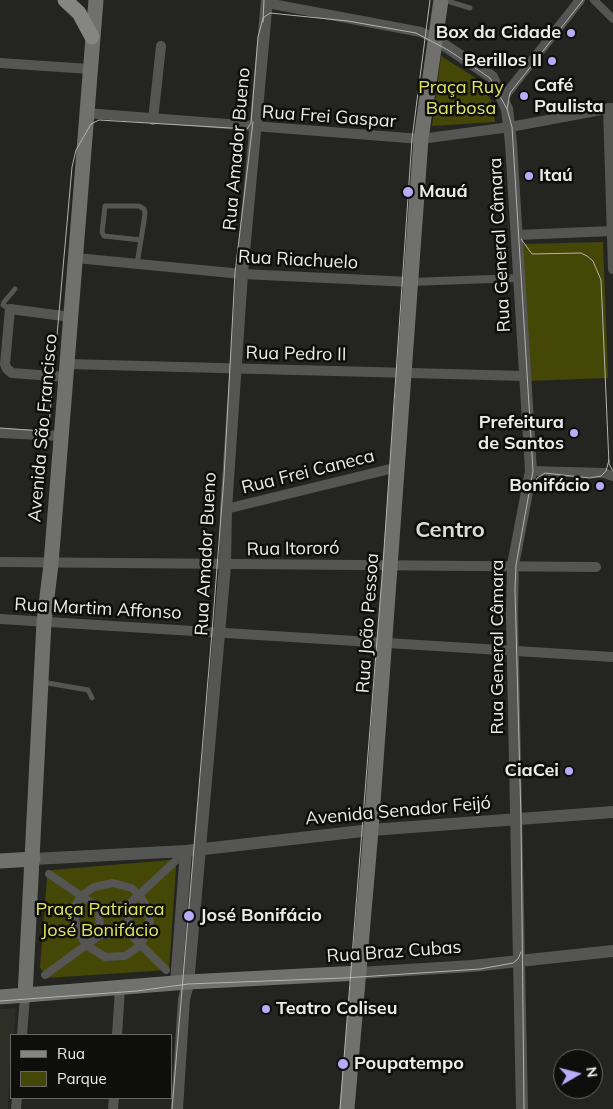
<!DOCTYPE html>
<meta charset="utf-8">
<style>
body{margin:0}
#map{position:relative;width:613px;height:1109px;overflow:hidden;background:#242521;font-family:Mulish,sans-serif}
canvas{display:block}
.legend{position:absolute;left:10px;top:1034px;width:162px;height:65px;box-sizing:border-box;background:#0e0e0c;border:1px solid #676765;margin:0;padding:6px 9px;list-style:none;font-size:15px;color:#ececea}
.legend li{display:flex;align-items:center;gap:10px;height:25px}
.legend b{width:25px;border:1px solid #676765}
.north{position:absolute;left:553px;top:1049px;width:50px;height:50px;box-sizing:border-box;background:#0e0e0c;border:1px solid #676765;border-radius:50%;rotate:82deg;font-size:14px;font-weight:700;line-height:20px;text-align:center;color:#ececea}
.north::after{content:'';display:block;margin:auto;width:18px;height:22px;background:#b8abf7;clip-path:polygon(50% 0,100% 100%,50% 72%,0 100%)}
</style>
<div id="map">
<canvas width="613" height="1109"></canvas>
<ul class="legend">
<li><b style="height:6px;background:#858581"></b>Rua</li>
<li><b style="height:14px;background:#454707"></b>Parque</li>
</ul>
<div class="north">N</div>
</div>
<script>
const g = document.querySelector('canvas').getContext('2d');
g.lineJoin = 'round';
function paint(path, color) {
  g.fillStyle = color;
  g.fill(path, 'evenodd');
}
function toPath(rows) {
  const path = new Path2D();
  for (const r of rows) {
    path.moveTo(r[0], r[1]);
    for (let i = 2; i < r.length; i += 2) path.lineTo(r[i], r[i + 1]);
  }
  return path;
}
function trace(path, color, width, dash) {
  g.strokeStyle = color;
  g.lineWidth = width;
  g.lineCap = dash ? 'butt' : 'round';
  g.setLineDash(dash || []);
  g.stroke(path);
}
function write(font, color, halo, rows, align = 'center') {
  g.font = font + ' Mulish,sans-serif';
  g.lineWidth = 5;
  g.setLineDash([]);
  g.textBaseline = 'middle';
  g.strokeStyle = halo;
  g.fillStyle = color;
  for (const [text, x, y, turn = 0] of rows) {
    g.save();
    g.translate(x, y);
    g.rotate((+turn || 0) * Math.PI / 180);
    g.textAlign = isNaN(turn) ? turn : align;
    if (halo) g.strokeText(text, 0, 0);
    g.fillText(text, 0, 0);
    g.restore();
  }
}
const built = toPath([
 [16,1008,14,1035,11,1035,8,1109,0,1109,0,1009]
]);
const green = toPath([
 [441,56,479,80,491,100,495,122,432,126],
 [603,242,608,378,527,381,522,244],
 [170,860,175,862,176,868,169,970,46,978,40,967,47,878,52,870]
]);
const service = toPath([
 [444,0,470,8],
 [137,264,144,221,145,213,144,209,139,206,105,206,102,232,104,236,141,240],
 [10,309,3,305,4,302,15,289],
 [42,682,88,690,92,698]
]);
const pedestrian = toPath([
 [594,0,613,19],
 [411,282,519,278],
 [49,874,99,908],
 [113,883,132,888,139,895,147,907,150,924,141,945,125,956,105,957,86,945,76,928,74,908,81,896,94,887,113,883],
 [128,905,129,933,100,935,99,908,128,905,185,852],
 [129,933,166,970],
 [45,975,100,935]
]);
const minor = toPath([
 [267,3,421,32,435,39],
 [0,63,90,69],
 [503,98,580,0],
 [608,108,613,269],
 [86,113,421,139,510,127,613,108],
 [153,120,161,46],
 [517,235,612,231],
 [76,258,242,274,411,282],
 [67,364,525,376],
 [66,377,12,373,7,369,5,364,10,309,71,317],
 [0,433,61,436],
 [531,471,604,473,613,476],
 [226,509,398,467],
 [0,562,596,567],
 [0,619,613,657],
 [22,1035,25,996],
 [117,1035,120,988],
 [16,1109,17,1098],
 [113,1109,114,1098]
]);
const tertiary = toPath([
 [435,39,492,77,507,109,511,143,531,471,513,565,512,614,522,1109],
 [33,859,186,851,371,830,613,812],
 [359,973,472,966,613,951],
 [176,983,186,851],
 [177,1109,184,999,188,984,225,566,226,509,242,274,267,0]
]);
const secondary = toPath([
 [0,861,33,859],
 [25,996,44,622,51,564,96,0],
 [0,997,188,982,359,973],
 [347,1109,371,830,421,139,441,0]
]);
const primary = toPath([
 [65,0,79,13,92,37]
]);
const tram = toPath([
 [263,22,264,0],
 [507,109,510,93,583,0],
 [521,239,532,254,581,253,587,256,593,261,601,280,609,464,613,471],
 [0,428,42,431,49,425,72,167,76,150,91,124,99,120,247,129,251,123,258,37,263,18,270,13,348,21,416,33,448,50,490,78,507,109,512,127,533,471,516,565,515,589,521,820,524,1109],
 [534,488,537,478,545,473,590,478,601,476,606,471,609,460],
 [0,1001,137,991,188,984,344,978,480,969,513,963,518,959,521,952],
 [172,1109,212,632,224,477,235,273,253,122],
 [340,1109,383,564,412,139,430,0]
]);
const markers = [
 [571,33,5,"#b8abf7"],
 [552,61,5,"#b8abf7"],
 [524,96,5,"#b8abf7"],
 [529,176,5,"#b8abf7"],
 [408,192,6,"#b8abf7"],
 [574,433,5,"#b8abf7"],
 [600,486,5,"#b8abf7"],
 [569,771,5,"#b8abf7"],
 [189,916,6,"#b8abf7"],
 [266,1009,5,"#b8abf7"],
 [343,1064,6,"#b8abf7"]
];
const poiNames = [
 ["Box da Cidade",561,33,"right"],
 ["Berillos II",542,61,"right"],
 ["Café",534,86],
 ["Paulista",534,107],
 ["Itaú",539,176],
 ["Mauá",419,192],
 ["Prefeitura",564,423,"right"],
 ["de Santos",564,444,"right"],
 ["Bonifácio",590,486,"right"],
 ["CiaCei",559,771,"right"],
 ["José Bonifácio",200,916],
 ["Teatro Coliseu",276,1009],
 ["Poupatempo",354,1064]
];
const parkNames = [
 ["Praça Ruy",461,88],
 ["Barbosa",461,109],
 ["Praça Patriarca",100,910],
 ["José Bonifácio",100,931]
];
const streetNames = [
 ["Rua Frei Gaspar",329,117,4],
 ["Rua Amador Bueno",237,149,-85],
 ["Rua General Câmara",500,245,-93],
 ["Rua Riachuelo",298,260,3],
 ["Rua Pedro II",296,354,1],
 ["Avenida São Francisco",43,428,-85],
 ["Rua Frei Caneca",308,472,-14],
 ["Rua Itororó",293,549,-1],
 ["Rua Amador Bueno",206,554,-87],
 ["Rua Martim Affonso",98,609,3],
 ["Rua João Pessoa",368,623,-86],
 ["Rua General Câmara",498,647,-90],
 ["Avenida Senador Feijó",398,811,-5],
 ["Rua Braz Cubas",394,952,-4]
];
const districtNames = [
 ["Centro",450,530]
];
paint(built, '#2d2e25');
paint(green, '#454707');
trace(service, '#555553', 5);
trace(pedestrian, '#555553', 8);
trace(minor, '#555553', 10);
trace(tertiary, '#555553', 12);
trace(secondary, '#70706d', 15);
trace(primary, '#858581', 15);
trace(tram, '#b3b3b0', 1);
for (const [x, y, r, color] of markers) {
  const dot = new Path2D();
  dot.arc(x, y, r, 0, 2 * Math.PI);
  g.fillStyle = color;
  g.fill(dot);
  trace(dot, '#0e0e0c', 2);
}
write('bold 18px', '#ececea', '#0e0e0c', poiNames, 'left');
write('18px', '#e0e660', '#0e0e0c', parkNames);
write('18px', '#ececea', '#0e0e0c', streetNames);
write('bold 22px', '#dbdcd7', '#0e0e0c', districtNames);
</script>
